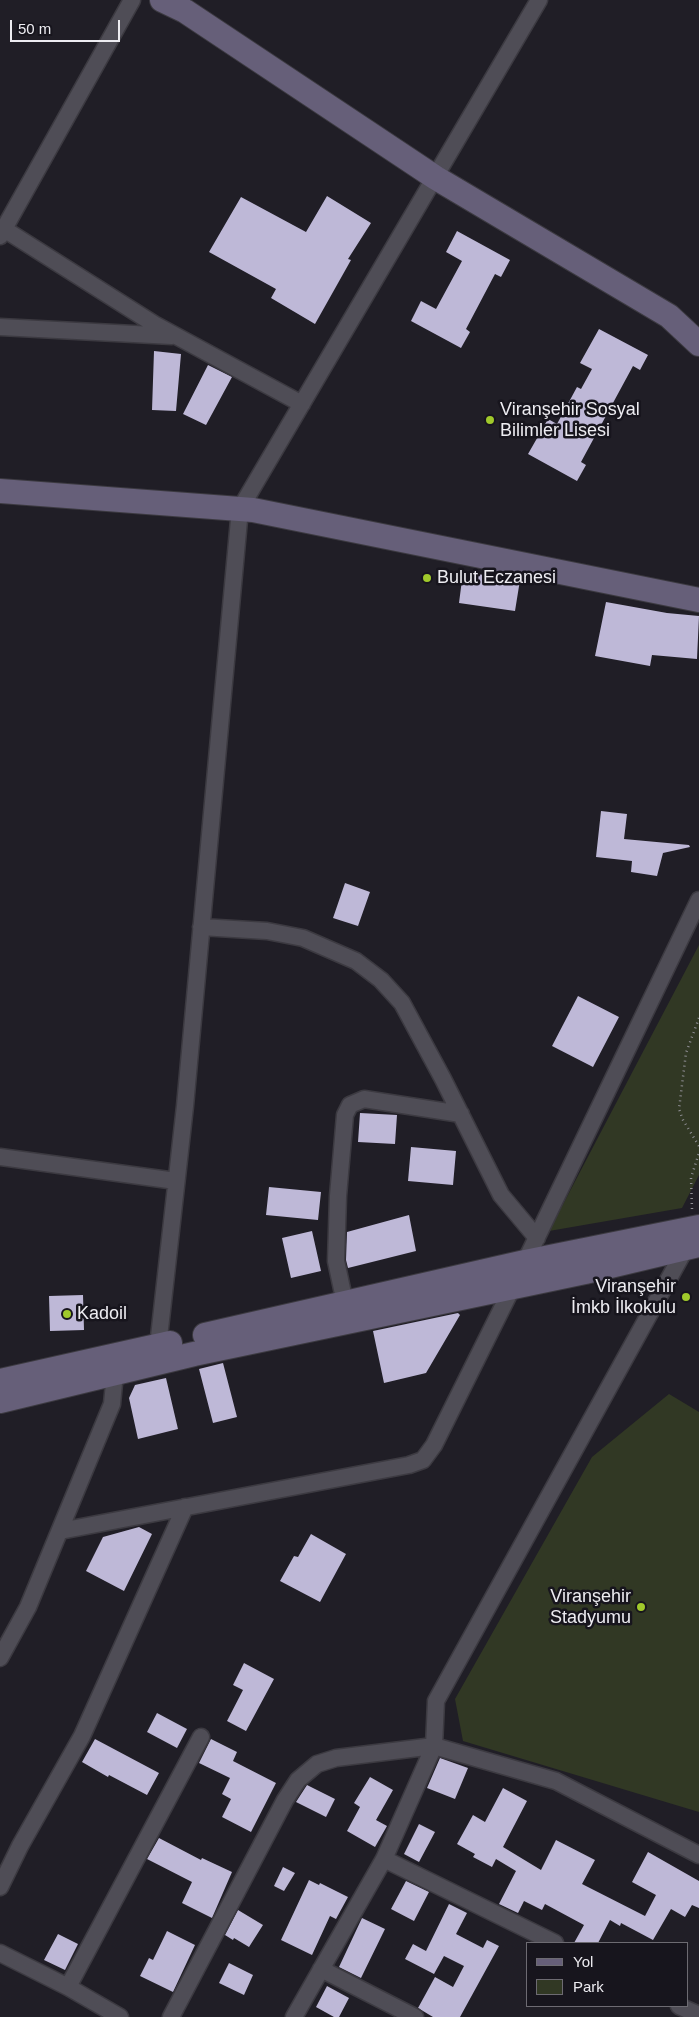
<!DOCTYPE html>
<meta charset="utf-8">
<style>
body{margin:0}
#map{position:relative;width:699px;height:2017px;overflow:hidden;background:#201e26;font-family:Arial,sans-serif}
canvas{display:block}
.legend{position:absolute;left:526px;top:1942px;width:162px;height:65px;box-sizing:border-box;background:#17151d;border:1px solid #6d6b72;margin:0;padding:6px 9px;list-style:none;font-size:15px;color:#edecf1}
.legend li{display:flex;align-items:center;gap:10px;height:25px}
.legend b{width:25px;border:1px solid #6d6b72}
.scale{position:absolute;left:10px;top:20px;width:110px;height:22px;box-sizing:border-box;border:2px solid #edecf1;border-top:0;padding-left:6px;font-size:15px;line-height:18px;white-space:nowrap;color:#edecf1;-webkit-text-stroke:4px #17151d;paint-order:stroke}
</style>
<div id="map">
<canvas width="699" height="2017"></canvas>
<ul class="legend">
<li><b style="height:6px;background:#665f79"></b>Yol</li>
<li><b style="height:14px;background:#313824"></b>Park</li>
</ul>
<div class="scale">50 m</div>
</div>
<script>
const g = document.querySelector('canvas').getContext('2d');
g.lineJoin = 'round';
function paint(path, color) {
  g.fillStyle = color;
  g.fill(path, 'evenodd');
}
function toPath(rows) {
  const path = new Path2D();
  for (const r of rows) {
    path.moveTo(r[0], r[1]);
    for (let i = 2; i < r.length; i += 2) path.lineTo(r[i], r[i + 1]);
  }
  return path;
}
function trace(path, color, width, dash) {
  g.strokeStyle = color;
  g.lineWidth = width;
  g.lineCap = dash ? 'butt' : 'round';
  g.setLineDash(dash || []);
  g.stroke(path);
}
function write(font, color, halo, rows, align = 'center') {
  g.font = font + ' Arial,sans-serif';
  g.lineWidth = 5;
  g.setLineDash([]);
  g.textBaseline = 'middle';
  g.strokeStyle = halo;
  g.fillStyle = color;
  for (const [text, x, y, turn = 0] of rows) {
    g.save();
    g.translate(x, y);
    g.rotate((+turn || 0) * Math.PI / 180);
    g.textAlign = isNaN(turn) ? turn : align;
    if (halo) g.strokeText(text, 0, 0);
    g.fillText(text, 0, 0);
    g.restore();
  }
}
const green = toPath([
 [699,945,699,1175,682,1208,549,1231],
 [669,1394,699,1412,699,1812,463,1741,455,1699,592,1457]
]);
const building = toPath([
 [327,196,371,223,348,259,351,260,315,324,271,298,276,289,209,252,241,197,306,232],
 [457,231,510,260,501,277,495,274,466,329,470,332,461,348,411,321,421,301,436,309,462,261,446,252],
 [599,329,648,355,640,370,633,366,581,462,586,465,577,481,528,454,548,419,557,424,577,387,581,389,592,369,580,363],
 [154,351,181,354,176,411,152,410],
 [208,365,232,377,206,425,183,414],
 [463,572,520,580,515,611,459,603],
 [606,602,667,613,699,616,697,659,652,655,650,666,595,656],
 [601,811,627,814,624,839,689,845,690,847,663,853,657,876,631,872,632,861,596,857],
 [345,883,370,892,358,926,333,918],
 [578,996,619,1017,593,1067,552,1046],
 [360,1113,397,1115,395,1144,358,1142],
 [411,1147,456,1151,453,1185,408,1181],
 [269,1187,321,1192,318,1220,266,1215],
 [409,1215,416,1251,348,1268,346,1260,347,1232],
 [312,1231,321,1271,291,1278,282,1238],
 [83,1295,84,1330,50,1331,49,1296],
 [458,1313,460,1315,426,1373,384,1383,373,1331],
 [223,1363,237,1417,213,1423,199,1369],
 [166,1378,178,1429,138,1439,129,1398,135,1385],
 [139,1527,152,1534,124,1591,86,1571,103,1537],
 [311,1534,346,1554,320,1602,280,1581,294,1556,298,1557],
 [244,1663,274,1679,246,1731,227,1721,243,1690,233,1685],
 [157,1713,187,1729,177,1748,147,1732],
 [95,1739,159,1773,147,1795,109,1775,108,1777,82,1762],
 [211,1739,237,1752,233,1761,276,1783,251,1832,222,1817,231,1799,222,1794,230,1778,199,1763],
 [440,1758,468,1768,455,1799,427,1788],
 [370,1777,393,1790,376,1820,387,1826,375,1847,347,1831,360,1807,354,1803],
 [307,1785,335,1799,326,1817,296,1802],
 [503,1788,527,1801,503,1847,541,1870,556,1840,595,1860,582,1884,645,1916,656,1895,632,1882,648,1852,699,1881,699,1908,692,1905,685,1917,671,1909,653,1940,621,1923,620,1926,610,1920,598,1943,574,1943,584,1925,545,1904,542,1910,524,1901,518,1913,499,1904,516,1871,496,1859,492,1867,473,1857,475,1854,457,1844,473,1815,485,1822],
 [419,1824,435,1832,419,1862,404,1854],
 [159,1838,201,1860,202,1858,232,1872,212,1918,182,1903,192,1882,147,1859],
 [283,1867,295,1873,284,1891,274,1886],
 [309,1880,319,1885,320,1883,348,1897,336,1919,330,1916,312,1955,281,1940],
 [406,1881,429,1892,414,1921,391,1909],
 [449,1904,467,1913,456,1934,483,1948,487,1940,499,1946,460,2017,433,2017,418,2008,435,1977,453,1987,464,1966,444,1956,434,1974,405,1959,413,1944,426,1951],
 [238,1910,263,1925,249,1947,234,1938,233,1940,225,1935],
 [362,1918,385,1929,361,1978,339,1967],
 [167,1931,195,1945,173,1992,140,1976,149,1958,153,1960],
 [58,1934,78,1944,65,1970,44,1960],
 [229,1963,253,1975,244,1995,219,1983],
 [327,1986,349,1998,339,2017,334,2017,316,2007]
]);
const path = toPath([
 [699,1018,686,1053,679,1109,683,1120,699,1146],
 [692,1209,691,1178,699,1153]
]);
const street = toPath([
 [4,229,154,324,302,404],
 [0,236,132,0],
 [0,327,172,336],
 [201,927,267,931,303,938,356,961,381,980,402,1003,443,1079,501,1195,537,1238],
 [0,1157,176,1181],
 [345,1303,336,1261,338,1196,345,1115,350,1105,364,1099,461,1114],
 [158,1346,185,1106,240,509,539,0],
 [60,1531,409,1465,423,1460,434,1445,525,1262,699,900],
 [0,1658,28,1607,112,1404,115,1373],
 [384,1859,555,1943],
 [0,1887,20,1846,82,1736,185,1507],
 [0,1953,68,1987,120,2017],
 [321,1969,415,2017],
 [68,1987,201,1737],
 [679,2006,699,2015],
 [171,2017,285,1800,298,1780,317,1764,336,1758,434,1746,556,1781,699,1855],
 [294,2017,384,1859,434,1746,436,1701,688,1244]
]);
const secondary = toPath([
 [162,0,185,11,436,178,669,316,699,344],
 [0,491,253,510,699,600],
 [205,1335,525,1262,699,1227],
 [0,1381,170,1343],
 [0,1401,194,1354,585,1272,699,1245]
]);
const markers = [
 [490,420,5,"#a0c92b"],
 [427,578,5,"#a0c92b"],
 [686,1297,5,"#a0c92b"],
 [67,1314,5,"#a0c92b"],
 [641,1607,5,"#a0c92b"]
];
const poiNames = [
 ["Viranşehir Sosyal",500,410],
 ["Bilimler Lisesi",500,431],
 ["Bulut Eczanesi",437,578],
 ["Viranşehir",676,1287,"right"],
 ["İmkb İlkokulu",676,1308,"right"],
 ["Kadoil",77,1314],
 ["Viranşehir",631,1597,"right"],
 ["Stadyumu",631,1618,"right"]
];
paint(green, '#313824');
paint(building, '#beb8d7');
trace(street, '#3c3a41', 19);
trace(secondary, '#3c3a41', 26);
trace(path, '#908f95', 2.5, [1, 4]);
trace(street, '#4f4d56', 16);
trace(secondary, '#665f79', 24);
for (const [x, y, r, color] of markers) {
  const dot = new Path2D();
  dot.arc(x, y, r, 0, 2 * Math.PI);
  g.fillStyle = color;
  g.fill(dot);
  trace(dot, '#17151d', 2);
}
write('18px', '#edecf1', '#17151d', poiNames, 'left');
</script>
